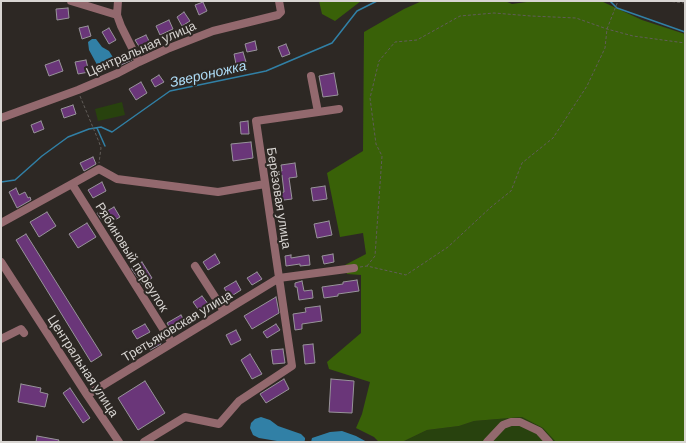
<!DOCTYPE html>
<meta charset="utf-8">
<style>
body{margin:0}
#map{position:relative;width:686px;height:443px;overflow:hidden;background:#2d2824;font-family:Barlow,sans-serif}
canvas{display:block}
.frame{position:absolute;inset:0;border:2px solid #d8d5d2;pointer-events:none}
</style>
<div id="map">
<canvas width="686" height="443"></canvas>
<div class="frame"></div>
</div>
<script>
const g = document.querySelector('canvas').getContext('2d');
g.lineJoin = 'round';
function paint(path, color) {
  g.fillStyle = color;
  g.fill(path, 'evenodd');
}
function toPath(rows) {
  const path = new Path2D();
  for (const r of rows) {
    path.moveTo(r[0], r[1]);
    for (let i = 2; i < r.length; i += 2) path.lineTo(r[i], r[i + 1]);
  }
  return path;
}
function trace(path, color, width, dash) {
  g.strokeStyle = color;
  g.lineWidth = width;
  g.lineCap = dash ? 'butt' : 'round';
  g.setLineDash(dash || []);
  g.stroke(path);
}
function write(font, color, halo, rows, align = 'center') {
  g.font = font + ' Barlow,sans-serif';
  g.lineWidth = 4;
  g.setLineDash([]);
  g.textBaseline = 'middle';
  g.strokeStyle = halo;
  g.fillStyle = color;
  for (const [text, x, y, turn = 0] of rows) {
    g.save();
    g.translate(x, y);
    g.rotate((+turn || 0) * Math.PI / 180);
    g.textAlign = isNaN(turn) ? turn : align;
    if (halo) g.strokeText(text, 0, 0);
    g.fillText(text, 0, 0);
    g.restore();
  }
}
const green = toPath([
 [122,102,125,115,98,121,95,109],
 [522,417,543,428,556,442,402,442,427,430,459,426,474,421]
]);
const forest = toPath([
 [319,1,361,1,335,21,322,14],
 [422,1,505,1,512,4,534,1,601,1,642,20,685,34,685,442,556,442,543,428,522,417,474,421,459,426,427,430,402,442,379,442,374,437,356,428,362,414,370,382,329,369,327,362,361,333,361,275,347,274,345,265,366,254,363,233,340,237,327,173,363,151,364,32,404,9]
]);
const water = toPath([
 [92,39,96,39,102,47,109,51,114,59,115,63,109,68,101,72,89,50,88,42],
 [261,417,270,420,278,426,301,434,305,438,305,440,304,442,283,442,259,438,253,435,250,428,251,423,255,419],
 [342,431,356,436,367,442,311,442,312,438,330,432]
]);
const stream = toPath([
 [610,1,617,8,685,32],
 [97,128,105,146],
 [1,182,15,180,42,156,68,137,89,129,101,127,112,132,170,91,266,71,332,43,357,11,377,1]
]);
const building = toPath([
 [203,2,207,11,199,15,195,5,203,2],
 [68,8,69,18,57,20,56,9,68,8],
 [184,12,190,21,182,26,177,17,184,12],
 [169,20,173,29,160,35,156,26,169,20],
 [88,26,91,36,82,39,79,28,88,26],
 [109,28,116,40,109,44,102,32,109,28],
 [146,35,150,43,140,48,135,40,146,35],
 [255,41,257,50,247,52,245,44,255,41],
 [286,44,290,54,282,57,278,47,286,44],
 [243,52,246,62,236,64,234,54,243,52],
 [128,53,132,60,121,65,117,58,128,53],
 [59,60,63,71,49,76,45,65,59,60],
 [86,60,89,72,78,74,75,62,86,60],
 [334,73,338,95,323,97,319,76,334,73],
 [159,75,164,82,155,87,151,80,159,75],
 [141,82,147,93,136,100,129,89,141,82],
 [73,105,76,114,64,118,61,109,73,105],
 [41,121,44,129,34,133,31,125,41,121],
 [248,121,249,134,241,134,240,122,248,121],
 [251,142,253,158,233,161,231,144,251,142],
 [93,157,96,164,84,171,80,163,93,157],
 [295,163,297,177,289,178,292,199,276,201,275,194,284,192,282,175,278,176,277,171,282,171,281,165,295,163],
 [102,182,106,191,93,198,88,190,102,182],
 [325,186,327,199,313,201,311,188,325,186],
 [16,188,19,195,25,192,28,198,30,197,31,200,17,208,9,192,16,188],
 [114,207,120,217,110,223,106,216,101,219,97,213,105,209,107,211,114,207],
 [47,212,56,226,39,237,30,222,47,212],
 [329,221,332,235,317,238,314,224,329,221],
 [87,223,96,237,78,248,69,234,87,223],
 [26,234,102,355,91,362,16,240,26,234],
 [215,254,220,263,208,270,203,262,215,254],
 [333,254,334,262,324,264,322,256,333,254],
 [291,255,291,258,309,255,310,265,300,266,300,264,286,266,285,256,291,255],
 [142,262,152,278,142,284,131,268,142,262],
 [257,272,262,279,252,285,247,278,257,272],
 [357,280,359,291,338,294,338,296,324,298,322,287,343,284,343,282,357,280],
 [236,281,241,290,230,297,224,288,236,281],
 [302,281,304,291,312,290,313,298,299,300,297,287,295,287,295,283,302,281],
 [202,296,209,305,200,312,193,302,202,296],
 [276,297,279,313,252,329,244,316,276,297],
 [320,306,322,321,302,324,302,329,295,330,293,314,306,312,305,308,320,306],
 [181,315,186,324,172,332,167,323,181,315],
 [145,324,150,332,137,339,132,331,145,324],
 [276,324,280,330,267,338,263,332,276,324],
 [236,330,241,340,231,345,226,335,236,330],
 [157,337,161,344,150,350,146,344,157,337],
 [313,344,315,363,305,364,303,345,313,344],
 [283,349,285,363,273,364,271,350,283,349],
 [250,354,262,374,252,379,241,360,250,354],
 [284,379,289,389,266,403,260,394,284,379],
 [331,379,354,381,352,413,329,412,331,379],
 [145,381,165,413,138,430,118,398,145,381],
 [21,384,41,388,40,392,48,394,45,407,18,402,21,384],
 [70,388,90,418,83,423,63,393,70,388],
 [37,436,59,440,58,442,36,442,37,436]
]);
const path = toPath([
 [667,1,685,3],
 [80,96,99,142,101,148,99,163],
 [367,266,375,256,382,156,376,144,370,98,379,61,395,42,417,40,460,16,494,13,531,16,576,18,607,29,633,36,685,43],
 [360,267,367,266,406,275,448,247,491,207,511,191,522,163,553,138,587,86,605,48,607,29,618,1]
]);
const minor = toPath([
 [71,1,117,15],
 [118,1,117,15,121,26,139,62],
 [311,76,318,112],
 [1,118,78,90,118,73,139,62,167,49,213,31,278,15,281,12,279,1],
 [72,184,172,343],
 [1,223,99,169,117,179,218,192,265,184],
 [1,262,87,395,119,442],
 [195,266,224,311],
 [1,339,21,329,24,333],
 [87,395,279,278,354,268],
 [144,442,185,417,219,424,239,401,292,366,256,121,339,109],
 [487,442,503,425,511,422,520,422,539,431,549,442]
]);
const streetNames = [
 ["Центральная улица",141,49,-24],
 ["Берёзовая улица",279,198,81],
 ["Рябиновый переулок",132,257,58],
 ["Третьяковская улица",177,326,-31],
 ["Центральная улица",83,366,57]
];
const waterNames = [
 ["Звероножка",208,74,-13]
];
paint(green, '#28420e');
paint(forest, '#396108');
paint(water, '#3180a6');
trace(stream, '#3180a6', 1.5);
paint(building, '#6a3679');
trace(building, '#98949a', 1);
trace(path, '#615d59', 1, [3, 2]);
trace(minor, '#93696e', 8);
write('13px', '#d8d5d2', '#2d2824', streetNames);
write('italic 14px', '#addbf5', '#2d2824', waterNames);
</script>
